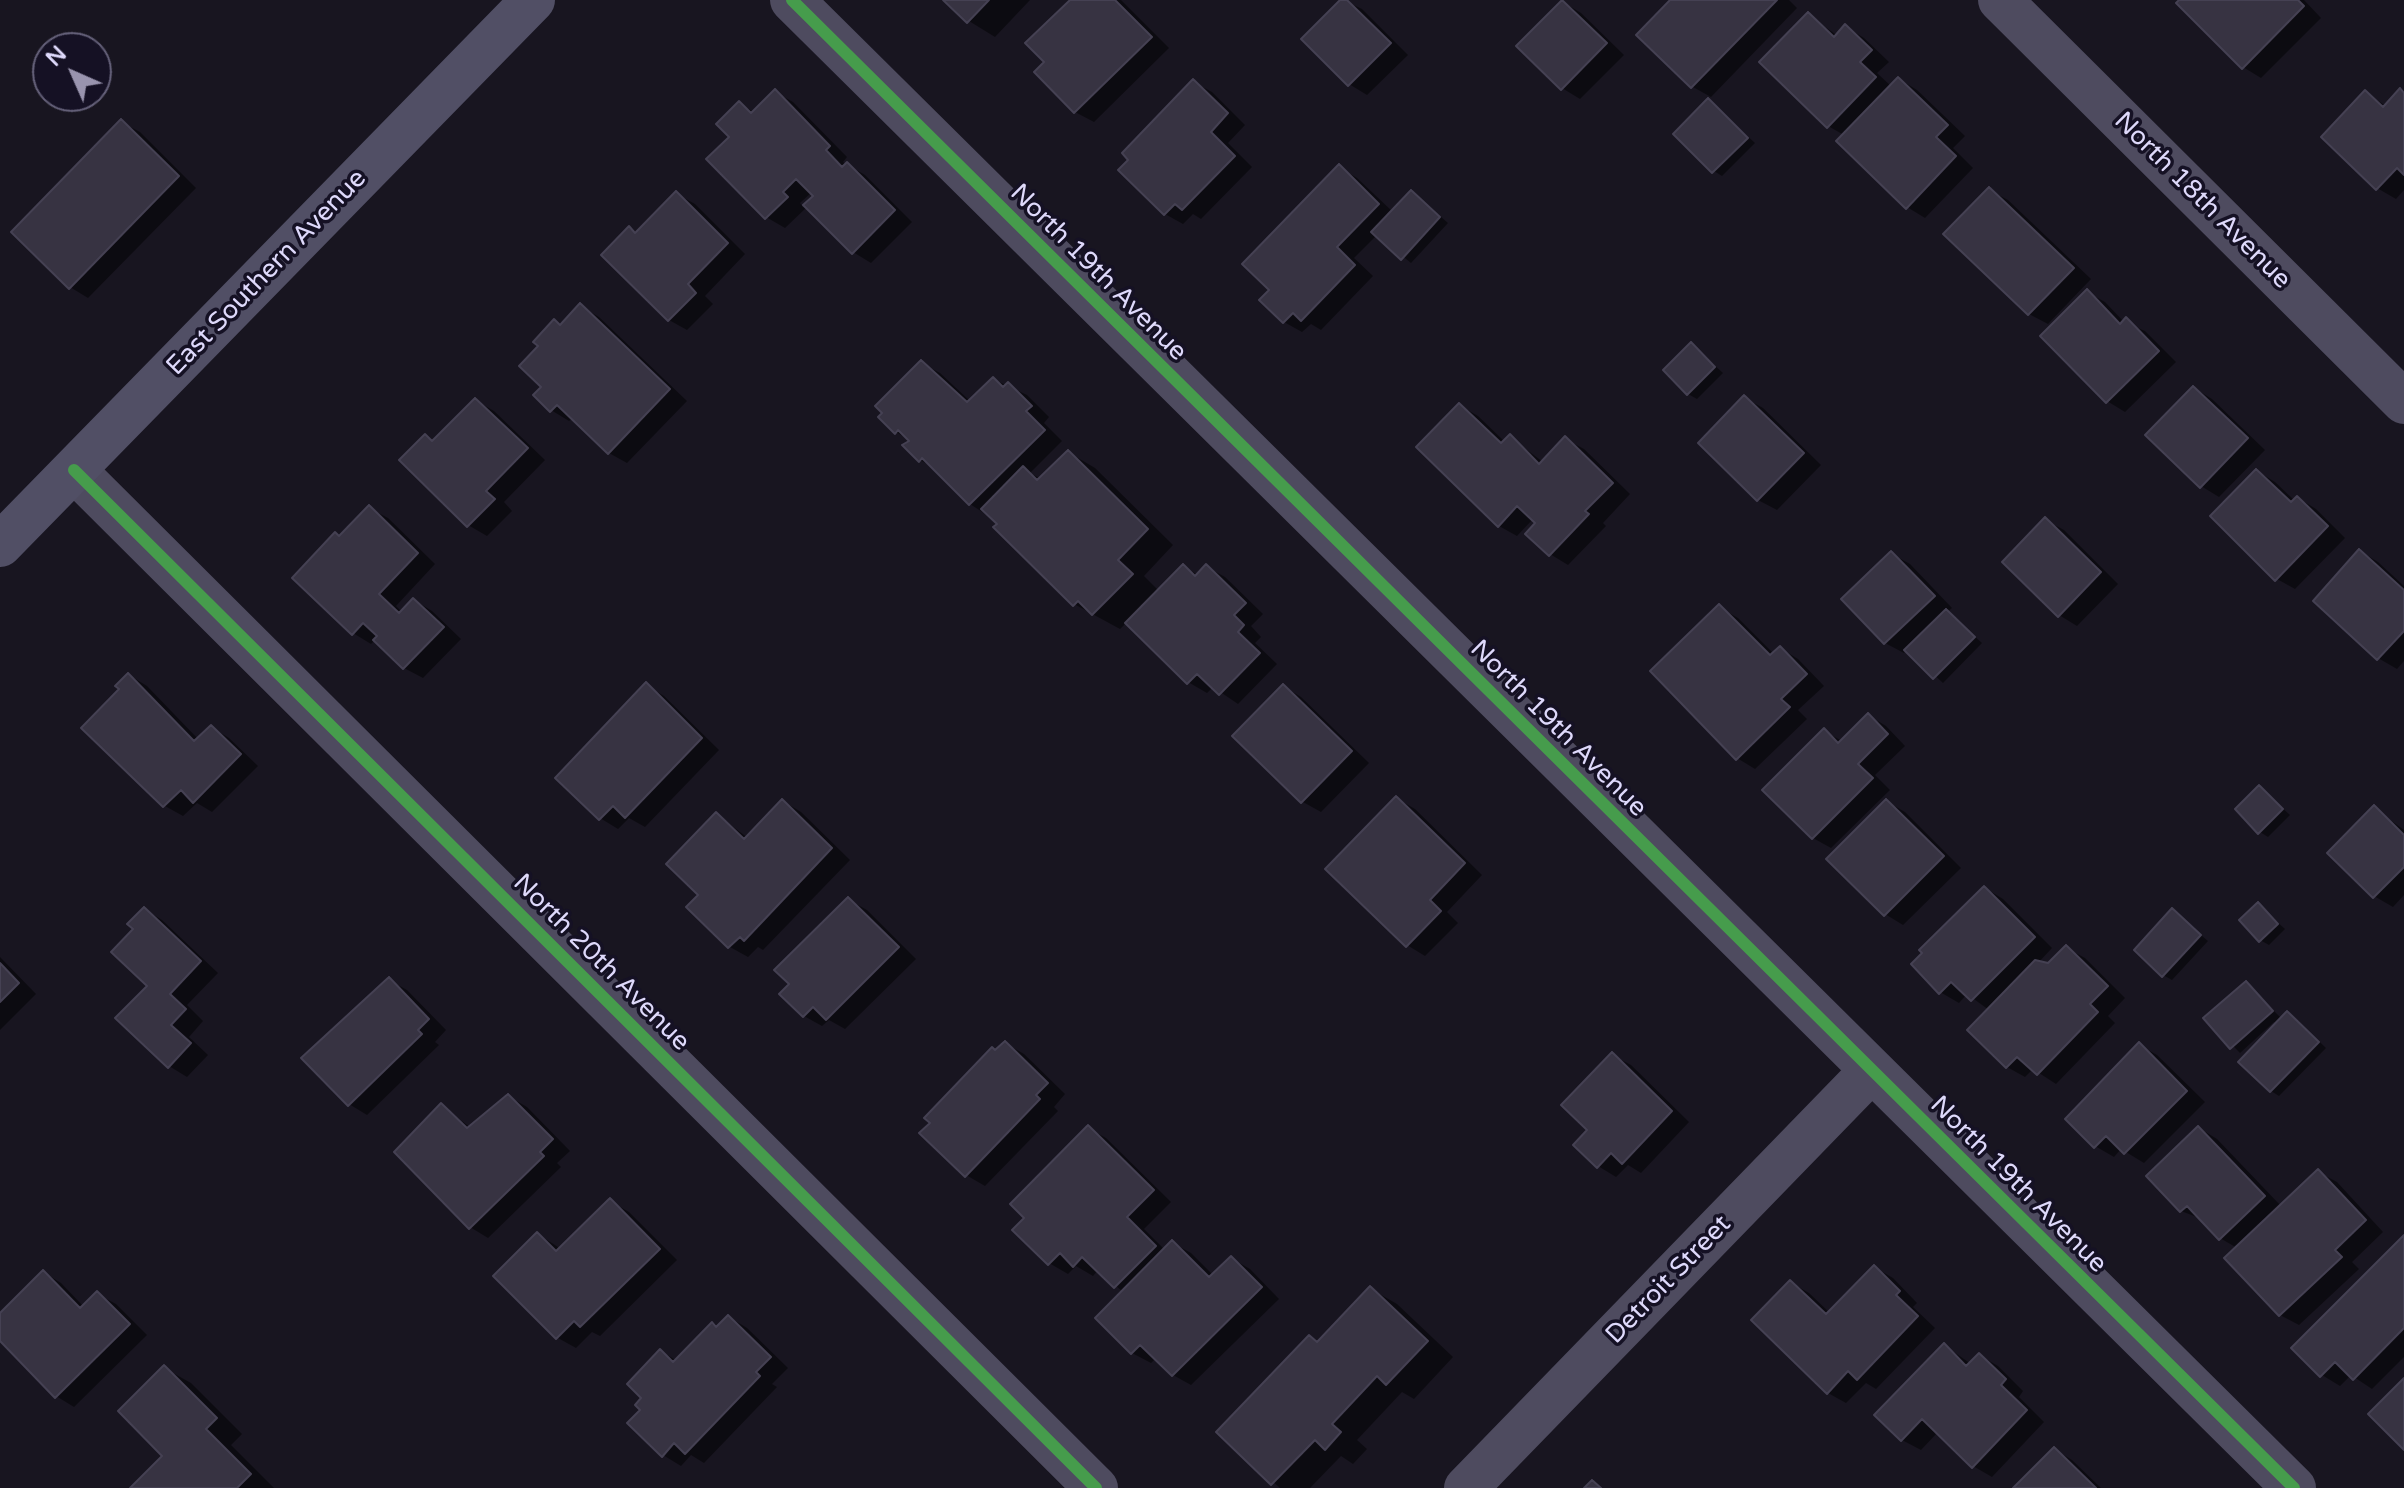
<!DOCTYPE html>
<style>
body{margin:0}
#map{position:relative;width:2404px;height:1488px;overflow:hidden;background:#181520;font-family:"Varela Round",sans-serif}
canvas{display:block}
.north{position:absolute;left:32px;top:32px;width:80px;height:80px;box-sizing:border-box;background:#151124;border:2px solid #65617a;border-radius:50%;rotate:315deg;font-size:22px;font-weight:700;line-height:32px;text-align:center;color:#ded9fb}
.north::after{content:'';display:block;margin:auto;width:28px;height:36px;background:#9994ae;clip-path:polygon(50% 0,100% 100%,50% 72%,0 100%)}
</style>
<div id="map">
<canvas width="2404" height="1488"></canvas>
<div class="north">N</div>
</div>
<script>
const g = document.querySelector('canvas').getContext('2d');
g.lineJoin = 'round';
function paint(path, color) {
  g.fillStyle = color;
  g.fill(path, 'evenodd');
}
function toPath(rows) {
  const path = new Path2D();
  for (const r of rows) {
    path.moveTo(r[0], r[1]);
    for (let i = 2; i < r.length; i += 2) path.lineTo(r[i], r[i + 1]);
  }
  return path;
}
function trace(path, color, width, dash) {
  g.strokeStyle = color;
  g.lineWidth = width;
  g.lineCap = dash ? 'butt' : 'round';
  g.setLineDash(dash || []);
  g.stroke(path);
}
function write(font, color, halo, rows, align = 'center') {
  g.font = font + ' "Varela Round",sans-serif';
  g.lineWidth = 7;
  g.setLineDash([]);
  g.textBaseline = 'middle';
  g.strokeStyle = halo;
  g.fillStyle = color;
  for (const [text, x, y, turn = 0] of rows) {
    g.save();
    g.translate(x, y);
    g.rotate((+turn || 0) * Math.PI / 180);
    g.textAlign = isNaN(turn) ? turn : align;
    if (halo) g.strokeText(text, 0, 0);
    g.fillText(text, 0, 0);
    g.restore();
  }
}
const shadow = toPath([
 [946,0,1030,0,995,37,969,21],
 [1072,0,1121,0,1169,48,1094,122,1075,112],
 [1343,0,1362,9,1408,55,1367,95,1349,84],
 [1673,0,1789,0,1797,8,1711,97,1693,87,1639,35],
 [2182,0,2304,0,2321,18,2261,78,2243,67],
 [1563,2,1581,13,1624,55,1580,99,1562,88],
 [1808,15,1838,36,1846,27,1864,38,1889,62,1877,73,1892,87,1899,79,1917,90,1965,136,1953,148,1973,168,1925,218,1907,207,1844,135,1828,126],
 [1193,82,1212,92,1245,125,1228,143,1252,167,1201,219,1193,214,1183,224,1165,214],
 [775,92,793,102,847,157,843,162,865,175,912,222,871,263,853,252,807,207,785,228,766,217,740,104,754,112],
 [812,192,816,196,803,207,800,203],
 [2366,93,2386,106,2404,93,2404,190,2396,199,2377,188],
 [1708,100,1755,143,1722,176,1714,171],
 [121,122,140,132,196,188,88,298,70,287],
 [1339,167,1357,178,1393,212,1412,192,1448,223,1411,263,1377,235,1354,258,1373,276,1321,330,1311,324,1302,332,1284,322,1272,290],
 [1989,190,2008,200,2091,279,2048,324,2029,314],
 [677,194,695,204,745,254,705,296,713,304,687,330,669,320,629,229,637,233],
 [2087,292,2105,302,2124,322,2145,331,2176,362,2125,412,2107,401],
 [580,306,599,317,687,401,627,463,609,453,573,418,569,421,551,410,544,387,561,326],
 [1691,344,1723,373,1697,399,1688,394],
 [921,363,940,373,970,401,993,379,1027,395,1049,417,1044,423,1062,441,1030,473,1041,479,1068,452,1095,468,1173,545,1144,576,1159,591,1183,566,1198,575,1207,567,1225,577,1263,614,1251,626,1261,637,1255,643,1277,664,1238,704,1213,687,1207,693,1188,682,1127,622,1120,629,1074,604,999,523,970,504,937,470,920,460,911,441,896,432],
 [2194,388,2212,399,2265,450,2219,497,2201,486],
 [1745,398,1763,408,1821,465,1777,510,1758,500,1701,443],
 [475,400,494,411,545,460,504,502,512,511,487,536,468,525,425,437,434,442],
 [1459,405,1478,416,1505,442,1510,437,1543,462,1565,439,1584,449,1630,494,1603,523,1606,526,1568,565,1550,554,1533,519,1517,536,1499,526],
 [2257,471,2275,482,2295,501,2298,498,2316,509,2345,538,2295,589,2277,579],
 [369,508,388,518,435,564,396,606,402,612,414,600,432,611,461,639,423,678,404,668,375,640,371,644,353,633,341,538],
 [2045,520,2064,530,2118,584,2077,626,2059,615],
 [2360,551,2378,562,2404,586,2404,661,2397,669,2378,658],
 [1892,554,1910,564,1952,608,1947,612,1982,643,1943,683,1907,650,1904,653,1885,643],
 [1719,607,1738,618,1774,654,1780,648,1798,659,1824,686,1798,710,1807,719,1755,769,1737,758],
 [129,675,147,686,199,740,211,727,229,738,258,766,212,812,197,803,183,816,165,806,84,728,121,689],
 [646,685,664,696,719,750,645,827,629,818,618,829,600,818],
 [1283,686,1301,697,1369,763,1321,812,1303,802,1235,736],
 [1868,715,1886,726,1905,746,1875,775,1890,790,1831,848,1813,838,1824,731,1842,741],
 [2259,787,2290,815,2268,837,2260,832],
 [1396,798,1415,809,1482,875,1447,912,1458,923,1425,956,1407,945],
 [783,801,801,812,850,860,763,950,758,947,748,957,730,947,689,907,701,895,716,814,748,838],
 [1886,801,1905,812,1961,868,1903,925,1885,914],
 [2374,808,2404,830,2404,895,2393,907,2374,896],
 [1985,888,2003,899,2052,948,2038,963,2049,965,2066,948,2085,958,2125,998,2108,1016,2115,1023,2056,1084,2033,1069,2025,1077,2007,1067,1989,1010,1967,994,1959,1003,1940,992],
 [849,900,867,910,916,959,845,1029,829,1020,822,1026,804,1016],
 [2258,905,2285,929,2269,945,2260,940],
 [144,909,162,920,218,973,187,1005,203,1021,189,1037,208,1055,187,1077,169,1066,136,929],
 [2172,911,2208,941,2172,980,2163,975],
 [0,957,36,994,0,1030],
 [389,980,407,990,446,1030,435,1042,439,1045,367,1115,349,1104],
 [2246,983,2282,1019,2287,1014,2296,1019,2326,1048,2279,1096,2271,1091,2277,1024,2274,1022,2240,1053,2206,1018],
 [1005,1043,1024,1054,1065,1094,1054,1107,1058,1111,985,1186,966,1175,997,1052],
 [2139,1045,2157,1055,2205,1102,2144,1163,2121,1149,2114,1157,2095,1146],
 [1612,1055,1631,1065,1689,1122,1641,1173,1628,1165,1616,1177,1598,1166],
 [508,1096,527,1107,570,1151,557,1163,561,1167,488,1238,470,1227,442,1106,471,1128],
 [1088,1128,1106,1138,1171,1202,1144,1229,1165,1250,1173,1243,1191,1253,1214,1276,1231,1258,1250,1269,1279,1299,1191,1385,1173,1375,1156,1358,1151,1363,1132,1353,1123,1292,1098,1270,1093,1276,1076,1266,1068,1274,1049,1263,1027,1218],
 [2199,1128,2217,1139,2281,1206,2318,1172,2337,1182,2383,1232,2352,1262,2359,1269,2299,1325,2280,1315,2227,1258,2237,1248,2220,1238,2202,1219,2181,1211],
 [610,1201,629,1212,677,1260,600,1336,592,1332,576,1348,558,1338,496,1276,538,1234,561,1249],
 [2404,1237,2404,1357,2372,1389,2351,1375,2340,1386,2322,1375],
 [1874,1267,1893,1278,1917,1303,1913,1307,1935,1328,1876,1389,1866,1383,1846,1403,1828,1393,1790,1282,1809,1293,1830,1313],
 [43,1272,61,1283,84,1307,97,1294,116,1304,147,1335,74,1407,56,1396,0,1339,0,1315],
 [1371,1289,1397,1304,1453,1357,1414,1399,1402,1392,1357,1440,1367,1449,1353,1464,1341,1456,1310,1488,1280,1488,1219,1432,1310,1338,1319,1343],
 [729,1317,747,1328,788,1368,772,1384,777,1387,704,1463,691,1455,681,1466,663,1455,643,1410,644,1398,661,1351,677,1361],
 [1944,1345,1971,1364,1979,1355,1998,1366,2023,1391,2019,1397,2044,1422,1992,1477,1973,1466,1938,1432,1921,1450,1902,1440,1877,1415],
 [164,1368,191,1383,242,1434,231,1445,274,1488,133,1488,165,1456],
 [2054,1449,2072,1460,2101,1488,2016,1488]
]);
const building = toPath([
 [943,0,989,0,967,23,943,0],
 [1070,0,1115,0,1152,37,1074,113,1034,72,1044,62,1025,43,1070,0],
 [1340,0,1347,0,1391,43,1348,86,1301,39,1340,0],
 [1562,0,1607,43,1561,90,1516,46,1562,0],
 [1670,0,1777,0,1691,88,1636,35,1670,0],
 [2179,0,2298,0,2304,6,2242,69,2176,3,2179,0],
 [1808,12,1834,37,1845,24,1872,50,1860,62,1876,77,1827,128,1759,62,1808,12],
 [1898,77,1948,125,1936,137,1956,156,1906,209,1836,141,1898,77],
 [1193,79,1228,113,1211,132,1235,156,1182,210,1175,204,1164,215,1118,170,1128,160,1122,153,1193,79],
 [2400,88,2404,93,2404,175,2397,168,2376,190,2321,137,2365,90,2383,107,2400,88],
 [775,89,830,146,826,150,842,167,847,162,895,210,852,254,803,205,813,196,796,179,783,192,788,197,765,219,706,159,729,137,716,124,739,101,751,113,775,89],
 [1708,98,1748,138,1712,173,1673,134,1708,98],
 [121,119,179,176,69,289,11,232,121,119],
 [1339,164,1379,204,1337,247,1355,265,1301,321,1293,313,1283,323,1259,300,1269,290,1242,264,1339,164],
 [1989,187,2074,268,2028,315,1943,234,1989,187],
 [1411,190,1440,217,1401,260,1371,232,1411,190],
 [676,191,728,243,688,284,696,293,668,321,601,255,629,226,635,233,676,191],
 [2087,289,2120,324,2126,317,2159,351,2106,403,2040,336,2087,289],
 [580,303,670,389,608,454,557,405,550,412,533,395,541,387,519,366,538,346,533,342,554,319,560,325,580,303],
 [1691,342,1715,367,1687,395,1663,370,1691,342],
 [921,360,967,402,993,377,1003,387,1008,382,1032,406,1026,411,1045,430,969,505,922,458,919,462,902,445,909,441,898,430,895,434,878,417,882,413,875,406,921,360],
 [2193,386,2248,438,2200,488,2145,435,2193,386],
 [1744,395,1804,453,1757,501,1698,443,1744,395],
 [475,398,528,448,486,491,495,499,467,527,399,460,425,434,432,441,475,398],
 [1459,403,1501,443,1510,434,1539,464,1565,436,1613,483,1585,511,1589,514,1549,556,1525,534,1535,523,1517,506,1498,527,1416,447,1459,403],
 [1068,450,1148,529,1118,560,1133,574,1092,615,1078,601,1073,606,993,527,997,524,981,509,1023,466,1037,480,1068,450],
 [2256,469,2291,502,2297,496,2328,526,2275,581,2210,516,2256,469],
 [369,505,418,553,379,594,399,613,413,598,444,627,403,669,373,640,377,636,363,623,352,635,292,578,335,532,339,536,369,505],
 [2045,517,2101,572,2058,617,2002,562,2045,517],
 [2359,549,2404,590,2404,631,2377,660,2313,601,2359,549],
 [1891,551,1935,596,1884,644,1841,599,1891,551],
 [1183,564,1195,576,1206,564,1246,603,1234,615,1244,625,1238,632,1260,653,1219,695,1197,674,1187,684,1125,623,1183,564],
 [1719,604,1770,655,1780,646,1807,674,1781,699,1790,707,1736,760,1650,671,1719,604],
 [1946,609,1975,637,1933,679,1904,650,1946,609],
 [128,673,194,741,211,725,241,754,193,803,181,790,163,807,81,728,119,689,115,686,128,673],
 [646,682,702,738,625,818,613,806,599,820,555,778,646,682],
 [1283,684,1352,751,1301,803,1232,736,1283,684],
 [1868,713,1888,734,1858,764,1873,778,1812,839,1762,790,1824,728,1838,743,1868,713],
 [2259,785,2283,809,2258,834,2235,809,2259,785],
 [1396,796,1465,863,1430,900,1441,911,1406,947,1325,869,1396,796],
 [782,799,832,848,744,941,740,937,728,948,686,907,698,895,666,864,716,812,744,839,782,799],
 [1886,799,1944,856,1884,916,1826,859,1886,799],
 [2374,805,2404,835,2404,867,2373,898,2327,853,2374,805],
 [1984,886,2035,937,1971,1001,1951,982,1939,994,1911,964,1922,953,1919,950,1984,886],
 [848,897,899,947,826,1020,813,1007,803,1017,779,994,789,984,774,970,848,897],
 [2258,902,2278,924,2259,942,2239,920,2258,902],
 [144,907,201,961,170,994,186,1009,171,1025,191,1043,168,1068,115,1018,147,986,111,952,133,929,127,924,144,907],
 [2172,908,2201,935,2162,977,2134,950,2172,908],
 [2066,945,2108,986,2090,1004,2098,1012,2037,1075,2017,1057,2006,1068,1967,1030,2035,960,2048,963,2066,945],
 [0,963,19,983,0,1002,0,963],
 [389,977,429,1019,418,1030,422,1034,348,1106,301,1058,389,977],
 [2246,981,2273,1011,2230,1049,2203,1018,2246,981],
 [2287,1011,2319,1042,2270,1092,2238,1062,2287,1011],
 [1005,1041,1048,1083,1036,1095,1040,1099,965,1177,919,1133,930,1123,924,1118,992,1047,995,1050,1005,1041],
 [2139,1042,2187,1091,2124,1154,2106,1136,2094,1148,2065,1119,2139,1042],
 [1612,1052,1672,1111,1622,1164,1611,1153,1597,1168,1573,1145,1587,1130,1561,1105,1612,1052],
 [508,1094,553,1139,540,1152,544,1156,469,1229,394,1152,441,1103,467,1128,508,1094],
 [1088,1125,1154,1190,1127,1217,1156,1246,1114,1288,1082,1257,1073,1267,1060,1253,1048,1265,1012,1230,1024,1218,1010,1204,1088,1125],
 [2198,1126,2265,1196,2219,1240,2187,1206,2180,1212,2146,1176,2198,1126],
 [2318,1169,2366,1220,2335,1250,2342,1257,2279,1316,2224,1258,2318,1169],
 [610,1198,660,1249,580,1327,574,1321,556,1339,493,1276,537,1232,556,1251,610,1198],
 [2404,1235,2404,1328,2353,1380,2335,1362,2320,1377,2291,1348,2404,1235],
 [1172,1240,1209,1277,1231,1256,1262,1287,1172,1376,1140,1345,1131,1354,1095,1318,1172,1240],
 [1874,1265,1900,1291,1896,1295,1918,1316,1857,1380,1848,1371,1827,1394,1751,1320,1790,1280,1826,1314,1874,1265],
 [43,1270,80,1308,97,1291,130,1324,55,1398,0,1341,0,1313,43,1270],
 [1370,1286,1428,1341,1386,1385,1377,1376,1332,1424,1341,1432,1325,1450,1315,1440,1271,1485,1216,1432,1309,1335,1317,1342,1370,1286],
 [728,1315,771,1357,756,1372,760,1376,685,1454,674,1443,662,1457,627,1423,640,1410,635,1405,641,1398,627,1384,660,1349,673,1362,712,1322,716,1327,728,1315],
 [1944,1343,1966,1366,1979,1353,2006,1379,2001,1385,2027,1410,1972,1468,1922,1419,1901,1441,1874,1415,1944,1343],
 [164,1365,217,1418,206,1429,251,1474,237,1488,130,1488,162,1456,118,1411,164,1365],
 [2404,1378,2404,1450,2368,1414,2404,1378],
 [2054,1447,2096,1488,2013,1488,2054,1447],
 [1592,1480,1601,1488,1584,1488,1592,1480]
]);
const street = toPath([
 [792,0,2294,1488],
 [2000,0,2404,402],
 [74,470,1096,1488],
 [1466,1488,1872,1070]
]);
const secondary = toPath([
 [0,545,533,0]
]);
const cycleway = toPath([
 [792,0,2294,1488],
 [74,470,1096,1488]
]);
const streetNames = [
 ["North 18th Avenue",2202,201,45],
 ["East Southern Avenue",267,273,-46],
 ["North 19th Avenue",1098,273,45],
 ["North 19th Avenue",1558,729,45],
 ["North 20th Avenue",601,963,45],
 ["North 19th Avenue",2018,1185,45],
 ["Detroit Street",1669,1280,-46]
];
paint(shadow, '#0007');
paint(building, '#373342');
trace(building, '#454153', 2);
trace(street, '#4e4b5f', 44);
trace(secondary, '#514f65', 44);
trace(cycleway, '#469c4c', 12);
write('26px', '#ded9fb', '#151124', streetNames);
</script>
